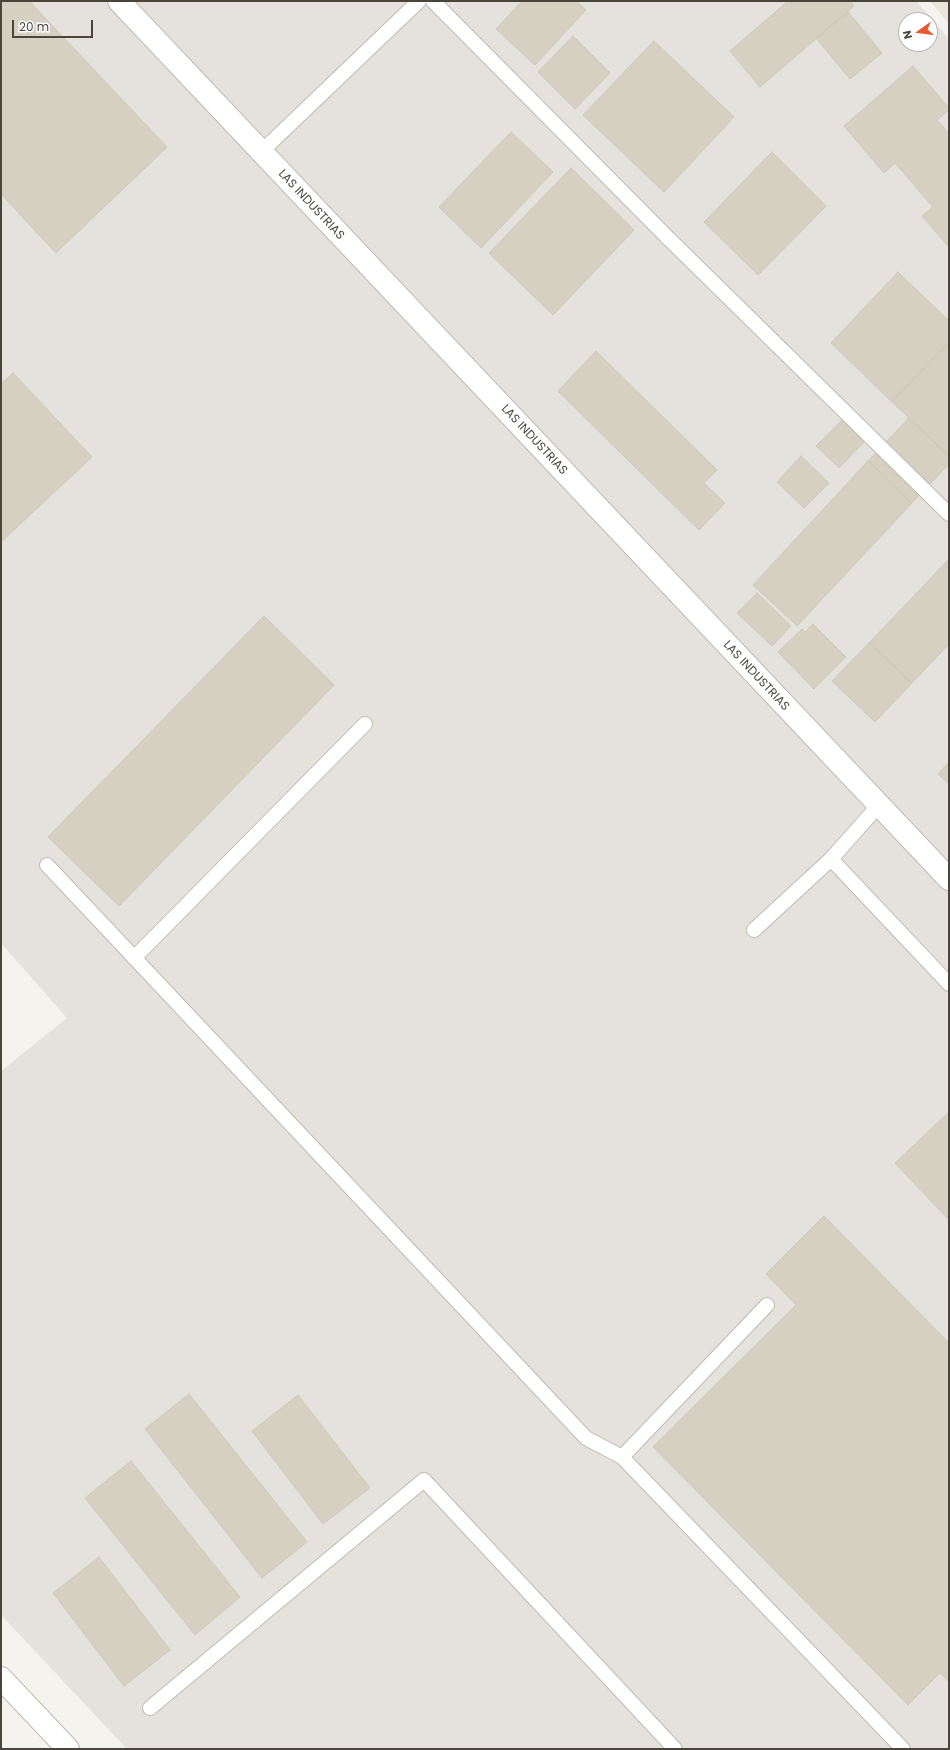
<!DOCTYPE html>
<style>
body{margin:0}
#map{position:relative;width:950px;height:1750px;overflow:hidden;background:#f5f3ed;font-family:Poppins,sans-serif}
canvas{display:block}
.frame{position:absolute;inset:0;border:2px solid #49453b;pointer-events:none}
.north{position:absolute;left:898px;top:12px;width:40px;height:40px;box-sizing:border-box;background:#fff;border:1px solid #b6b5b1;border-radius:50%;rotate:256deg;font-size:11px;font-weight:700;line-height:16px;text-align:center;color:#49453b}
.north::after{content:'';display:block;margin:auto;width:14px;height:18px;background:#e75a31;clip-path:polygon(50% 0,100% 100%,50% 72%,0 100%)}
.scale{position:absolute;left:12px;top:20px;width:81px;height:18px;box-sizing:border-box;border:2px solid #49453b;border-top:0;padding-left:5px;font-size:12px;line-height:14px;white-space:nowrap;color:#49453b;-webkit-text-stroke:3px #fff;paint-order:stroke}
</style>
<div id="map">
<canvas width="950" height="1750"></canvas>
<div class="frame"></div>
<div class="north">N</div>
<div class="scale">20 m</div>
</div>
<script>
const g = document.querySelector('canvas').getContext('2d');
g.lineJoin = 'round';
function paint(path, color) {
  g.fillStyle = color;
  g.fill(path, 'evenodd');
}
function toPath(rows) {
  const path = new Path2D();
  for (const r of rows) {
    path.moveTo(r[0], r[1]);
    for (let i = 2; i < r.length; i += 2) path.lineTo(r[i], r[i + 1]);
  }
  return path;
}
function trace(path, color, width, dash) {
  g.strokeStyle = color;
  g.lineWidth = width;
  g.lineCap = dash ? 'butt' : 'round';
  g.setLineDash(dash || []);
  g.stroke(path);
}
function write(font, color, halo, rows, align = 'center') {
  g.font = font + ' Poppins,sans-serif';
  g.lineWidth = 3;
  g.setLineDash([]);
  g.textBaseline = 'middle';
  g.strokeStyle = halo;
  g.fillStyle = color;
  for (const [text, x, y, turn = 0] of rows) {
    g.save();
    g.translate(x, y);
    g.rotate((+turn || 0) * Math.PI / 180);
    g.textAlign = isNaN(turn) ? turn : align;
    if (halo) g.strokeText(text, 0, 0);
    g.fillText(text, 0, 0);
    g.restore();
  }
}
const residential = toPath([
 [930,1,949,1,949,24]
]);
const industrial = toPath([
 [1,1,916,1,949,39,949,1749,127,1749,1,1615,1,1071,67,1018,1,943],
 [906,20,930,20,930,44,906,44]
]);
const building = toPath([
 [1,1,29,1,167,147,56,253,1,194,1,1],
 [522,1,576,1,586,10,535,65,496,29,522,1],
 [788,1,850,1,854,6,760,87,730,51,788,1],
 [848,12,882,53,850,79,816,38,848,12],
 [573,36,610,73,575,109,538,72,573,36],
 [654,41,734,117,664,192,583,115,654,41],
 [913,66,949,108,949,110,937,120,949,134,949,247,922,216,933,207,895,163,884,173,844,126,913,66],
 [511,132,553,172,481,248,439,207,511,132],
 [772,152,826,206,758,275,704,222,772,152],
 [571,168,634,230,553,315,489,253,571,168],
 [898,272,949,321,949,342,892,402,831,343,898,272],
 [949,342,949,456,892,402,949,342],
 [596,351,717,470,704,483,725,503,699,530,558,391,596,351],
 [13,373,92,457,1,542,1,384,13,373],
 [845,417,867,439,839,468,816,446,845,417],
 [909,418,949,456,949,464,912,503,868,461,909,418],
 [801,456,829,483,804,508,777,482,801,456],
 [868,461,912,503,797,626,753,585,868,461],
 [949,559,949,644,912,683,869,643,949,559],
 [757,593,791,626,772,646,737,613,757,593],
 [264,616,334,685,119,906,48,837,264,616],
 [813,624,846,657,814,689,778,652,802,629,805,632,813,624],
 [869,643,912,683,875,722,832,681,869,643],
 [949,762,949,784,938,774,949,762],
 [949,1112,949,1220,895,1163,949,1112],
 [824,1216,949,1343,949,1682,940,1673,908,1705,653,1447,796,1305,766,1274,824,1216],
 [189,1394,307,1542,262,1578,145,1429,189,1394],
 [298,1395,370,1488,323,1524,252,1431,298,1395],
 [131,1461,240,1597,195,1635,85,1498,131,1461],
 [99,1557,170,1650,124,1686,53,1593,99,1557]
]);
const service = toPath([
 [433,1,667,237,949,514],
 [261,152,419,1],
 [831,859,879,805],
 [47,865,586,1438,622,1457],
 [754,930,831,859,949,984],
 [134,958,365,724],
 [767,1305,622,1457,903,1749],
 [150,1708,424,1480,675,1749]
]);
const minor = toPath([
 [119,1,949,879],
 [1,1678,68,1749]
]);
const streetNames = [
 ["LAS INDUSTRIAS",311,205,47],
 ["LAS INDUSTRIAS",534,440,47],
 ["LAS INDUSTRIAS",756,676,47]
];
paint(residential, '#e8e5db');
paint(industrial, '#e5e2de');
paint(building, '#d6d0c3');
trace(building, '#d0c8b7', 1);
trace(service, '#c0bbb0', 16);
trace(minor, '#c0bbb0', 24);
trace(service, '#fff', 14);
trace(minor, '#fff', 22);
write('12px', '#49453b', '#fff', streetNames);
</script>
